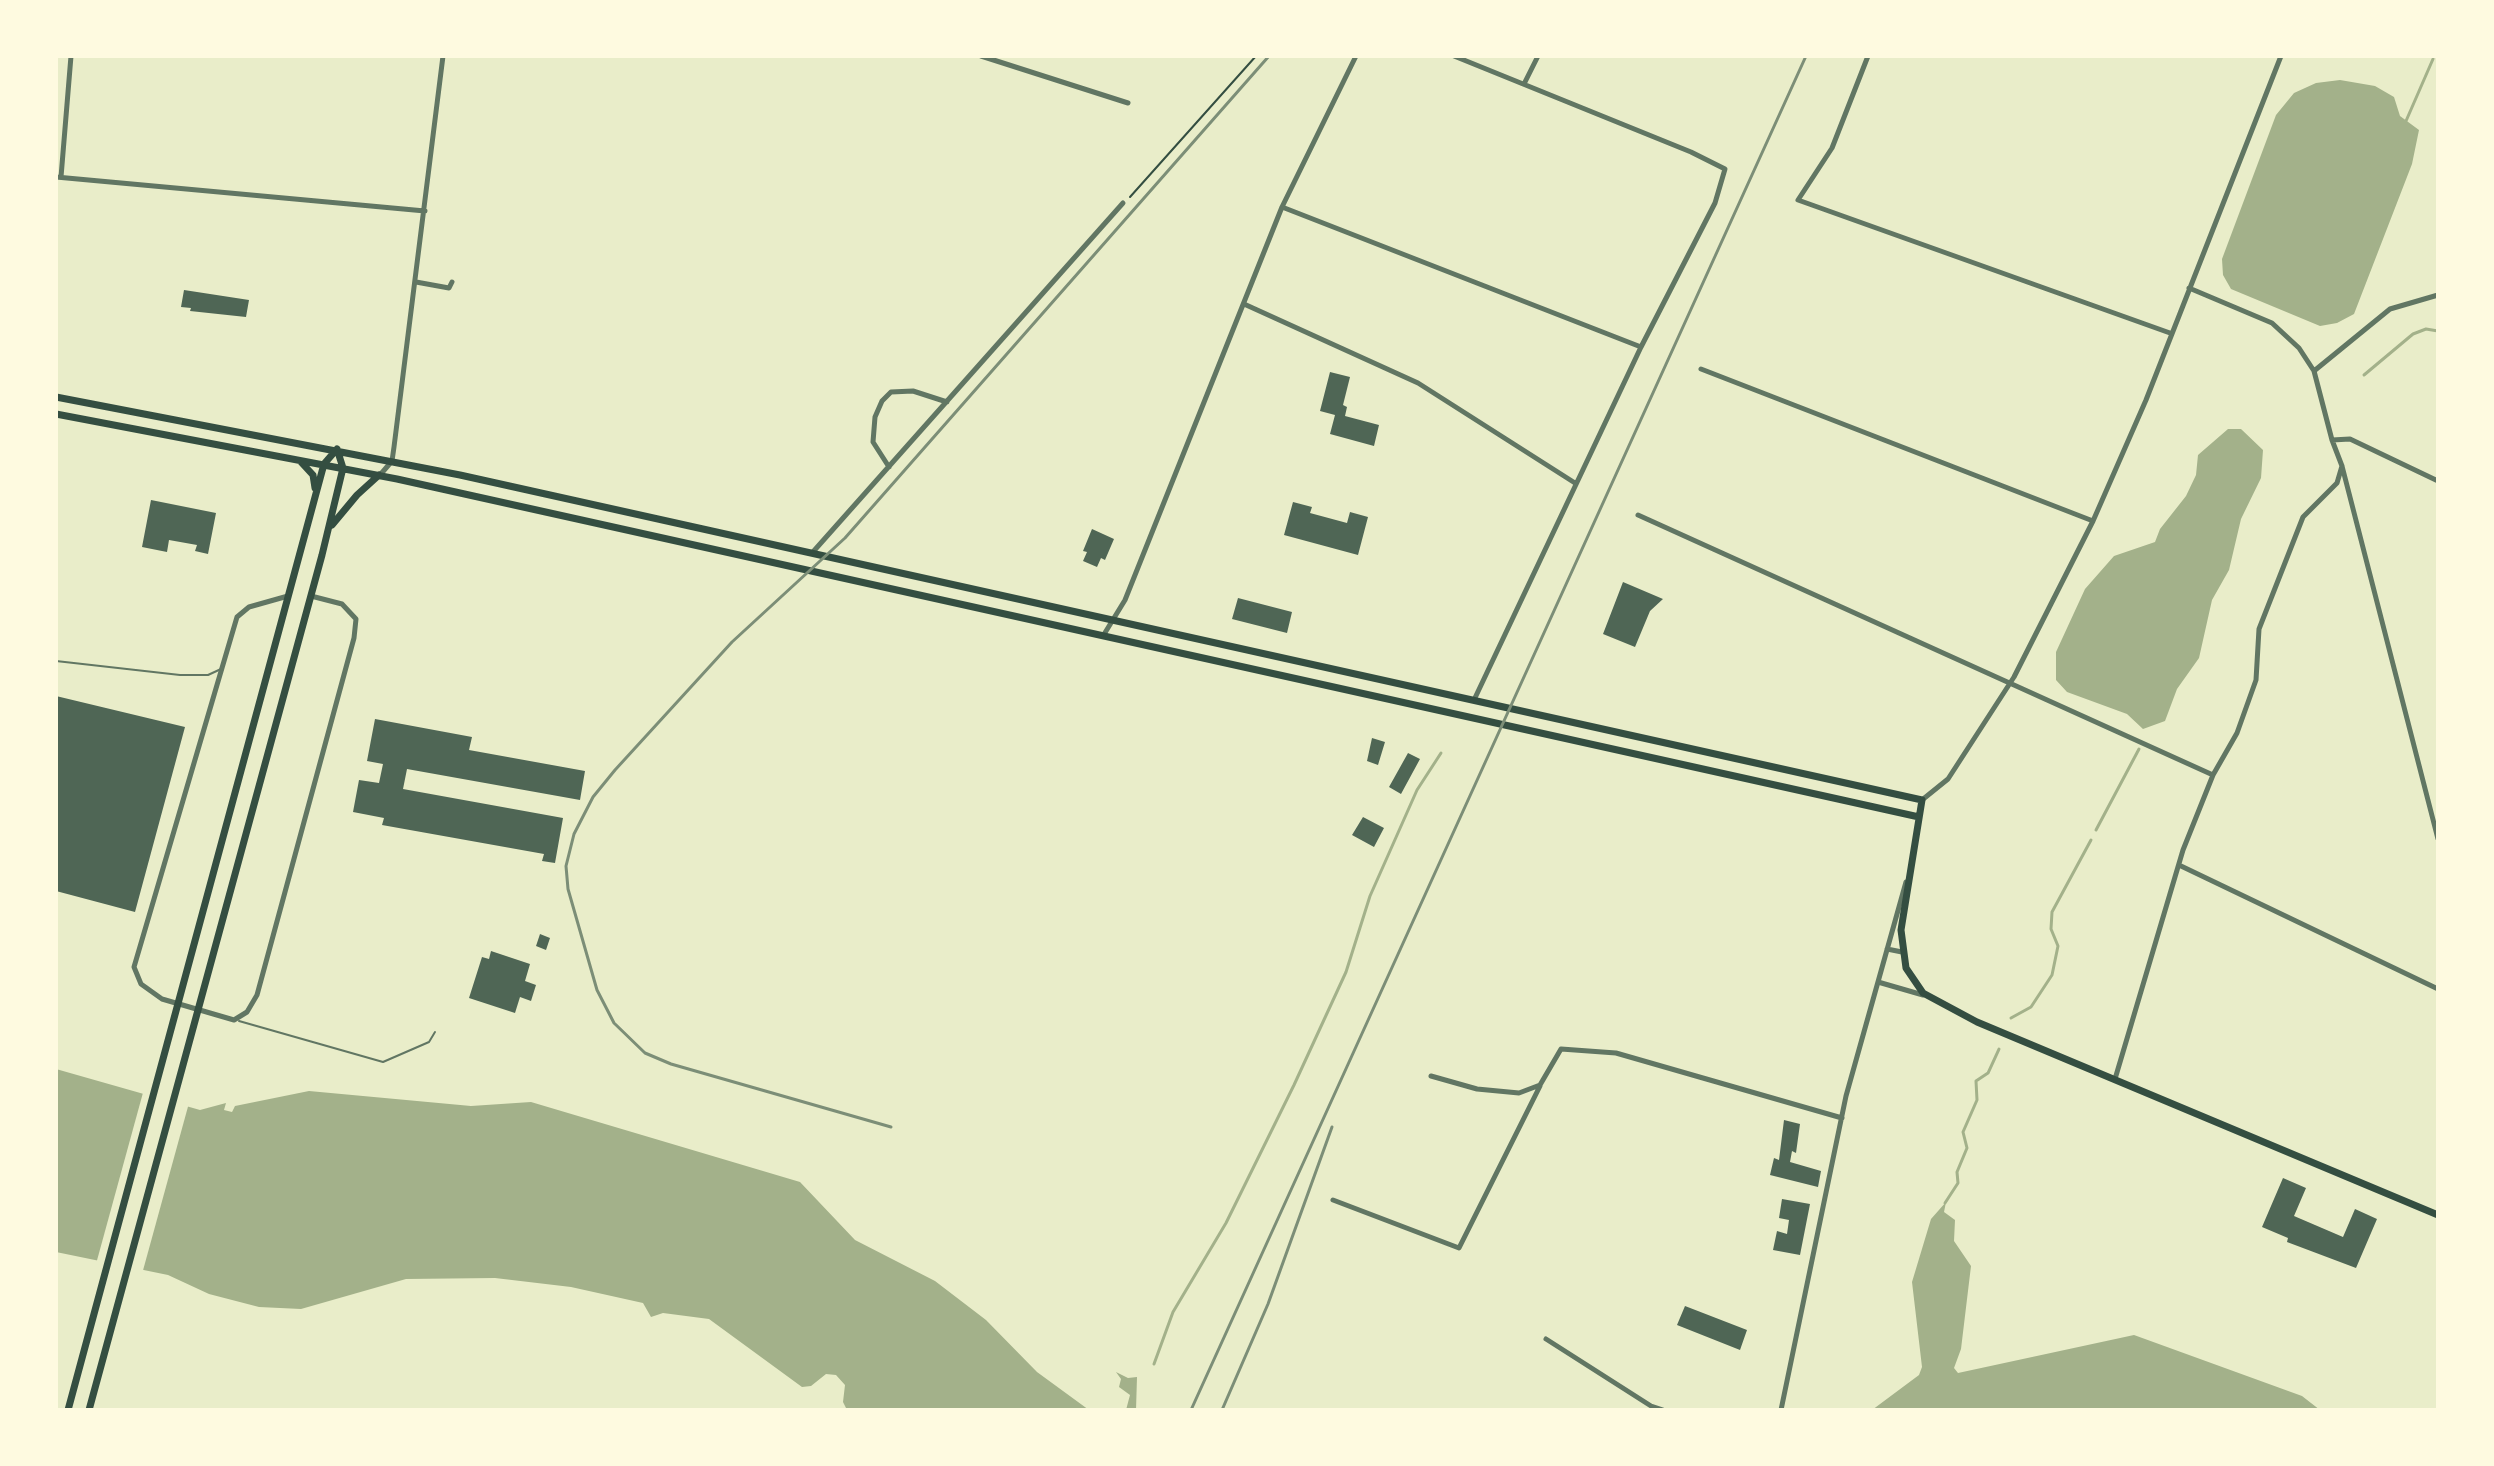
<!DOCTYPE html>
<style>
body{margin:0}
#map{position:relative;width:2494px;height:1466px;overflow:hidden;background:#e9edc9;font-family:"Fira Sans Condensed",sans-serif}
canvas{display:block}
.frame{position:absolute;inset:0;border:58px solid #fefae0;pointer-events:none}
</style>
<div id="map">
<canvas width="2494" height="1466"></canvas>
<div class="frame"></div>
</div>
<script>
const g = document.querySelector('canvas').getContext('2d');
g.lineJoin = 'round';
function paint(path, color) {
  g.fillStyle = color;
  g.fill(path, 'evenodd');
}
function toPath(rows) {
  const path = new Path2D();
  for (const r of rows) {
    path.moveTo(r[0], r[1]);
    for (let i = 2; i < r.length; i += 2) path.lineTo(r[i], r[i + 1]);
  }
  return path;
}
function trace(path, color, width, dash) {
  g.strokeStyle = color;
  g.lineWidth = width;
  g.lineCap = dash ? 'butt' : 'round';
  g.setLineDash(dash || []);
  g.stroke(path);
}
const water = toPath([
 [2340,80,2375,86,2394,97,2400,116,2419,130,2412,164,2354,314,2337,323,2320,326,2231,289,2223,275,2222,259,2276,115,2294,93,2316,83],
 [2228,429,2241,429,2263,450,2261,478,2241,519,2229,570,2212,600,2199,658,2177,689,2165,721,2143,729,2127,714,2067,692,2056,680,2056,652,2085,589,2114,556,2155,542,2160,529,2186,496,2196,475,2198,455],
 [56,1069,200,1110,226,1103,224,1110,232,1112,235,1106,309,1091,471,1106,531,1102,800,1182,855,1240,935,1281,986,1320,1037,1372,1089,1410,847,1410,843,1402,845,1385,836,1375,826,1374,811,1386,802,1387,709,1319,663,1313,651,1317,643,1303,571,1287,495,1278,406,1279,301,1309,259,1307,209,1294,168,1275,56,1252],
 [1946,1202,1944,1212,1955,1220,1954,1241,1971,1266,1961,1349,1954,1368,1958,1373,2134,1335,2302,1396,2320,1410,1872,1410,1919,1375,1922,1367,1912,1282,1931,1219],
 [1116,1372,1128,1378,1137,1377,1136,1410,1126,1410,1130,1395,1119,1387,1121,1379]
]);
const pier = toPath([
 [144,1089,189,1103,142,1274,96,1264]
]);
const stream = toPath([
 [2406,121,2433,59],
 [2364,375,2413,334,2426,329,2438,331],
 [2096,830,2139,749],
 [2011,1018,2031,1007,2052,975,2058,946,2051,929,2052,912,2091,840],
 [1945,1203,1958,1183,1957,1172,1967,1148,1963,1132,1977,1100,1976,1081,1988,1073,1999,1049],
 [1154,1364,1173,1312,1226,1223,1294,1085,1346,972,1370,896,1417,790,1441,753]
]);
const building = toPath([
 [184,290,249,300,246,317,190,311,191,308,181,307],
 [1330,372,1350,377,1343,405,1347,407,1345,416,1379,425,1374,446,1330,434,1335,415,1320,411],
 [151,500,216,513,208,554,195,551,197,545,169,540,167,552,142,547],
 [1293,502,1312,507,1310,513,1347,523,1350,512,1368,517,1358,555,1284,535],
 [1092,529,1114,539,1105,560,1101,558,1097,567,1083,561,1087,552,1083,551],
 [1623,582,1663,599,1650,611,1635,647,1603,634],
 [1238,598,1292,612,1287,633,1232,619],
 [56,696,185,727,135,912,56,891],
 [375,719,472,737,469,750,585,771,580,800,407,769,403,789,563,818,555,863,542,861,544,854,382,825,384,818,353,812,359,780,379,783,383,764,367,761],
 [1372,738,1385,742,1378,765,1367,761],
 [1408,753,1420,759,1401,794,1389,787],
 [1363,817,1384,828,1374,847,1352,835],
 [540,934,550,938,546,950,536,946],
 [491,951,530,964,525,981,536,985,531,1001,520,997,515,1013,469,998,482,957,489,959],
 [1784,1120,1800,1124,1796,1153,1792,1151,1790,1162,1821,1171,1818,1187,1770,1175,1774,1158,1779,1160],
 [2283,1178,2306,1188,2294,1216,2343,1237,2355,1209,2377,1219,2356,1268,2287,1242,2288,1238,2262,1227],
 [1782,1199,1810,1204,1800,1255,1773,1250,1777,1231,1787,1234,1789,1220,1779,1218],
 [1685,1306,1747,1330,1740,1350,1677,1325]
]);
const path = toPath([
 [1130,197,1256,56]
]);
const service = toPath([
 [56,661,180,675,208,675,221,669],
 [239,1021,383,1062,429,1042,435,1032]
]);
const minor = toPath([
 [981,56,1128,103],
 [1454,56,1691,152,1725,169,1715,203,1641,347,1474,700],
 [1868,56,1832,148,1798,200,2170,333],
 [1524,84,1538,56],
 [56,177,425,211],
 [61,177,71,56],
 [1282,207,1641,347],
 [416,282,449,288,452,282],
 [2189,288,2272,323,2299,348,2314,371,2332,440,2342,466,2438,839],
 [1244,304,1418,383,1575,483],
 [1701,369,2093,521],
 [2314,371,2390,309,2438,295],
 [2332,440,2350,439,2438,481],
 [889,467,873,442,875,417,882,401,891,392,913,391,947,402],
 [380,475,392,461,394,447,443,56],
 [1638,515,2213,775],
 [812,553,1123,203],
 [288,596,249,607,237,617,134,967,141,984,162,999,234,1020,247,1012,257,995,354,638,356,619,342,604,311,596],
 [1103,636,1125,600,1282,207,1356,56],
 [1922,800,1948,779,2014,677,2093,521,2146,400,2281,56],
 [2181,866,2438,989],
 [1887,949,1902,952],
 [1878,982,1923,995],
 [1431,1076,1477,1089,1519,1093,1540,1085,1561,1049,1616,1053,1842,1118],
 [2115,1079,2183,850,2213,775,2237,733,2256,680,2259,629,2303,517,2337,483,2342,466],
 [1333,1200,1459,1248,1540,1086],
 [1546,1339,1651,1406,1663,1410],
 [1781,1410,1846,1096,1906,882]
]);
const secondary = toPath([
 [56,397,460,475,1922,800,1901,930,1906,968,1923,993,1977,1022,2438,1215],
 [56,414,397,479,1919,817],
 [301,462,313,475,315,488],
 [332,525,357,495,379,475],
 [68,1410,324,464,337,449],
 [89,1410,322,555,343,468,337,449]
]);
const rail = toPath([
 [891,1127,671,1064,645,1053,614,1023,597,990,568,889,566,866,574,834,593,797,615,770,732,642,845,538,1269,56],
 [1191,1410,1806,56],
 [1222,1410,1268,1304,1332,1127]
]);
paint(water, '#a3b18a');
paint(pier, '#e9edc9');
trace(stream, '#a3b18a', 3);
paint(building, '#4f6655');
trace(path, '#344e41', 2);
trace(service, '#617663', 2);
trace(minor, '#617663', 5);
trace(secondary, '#344e41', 7);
trace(rail, '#7c8e77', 3);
</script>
